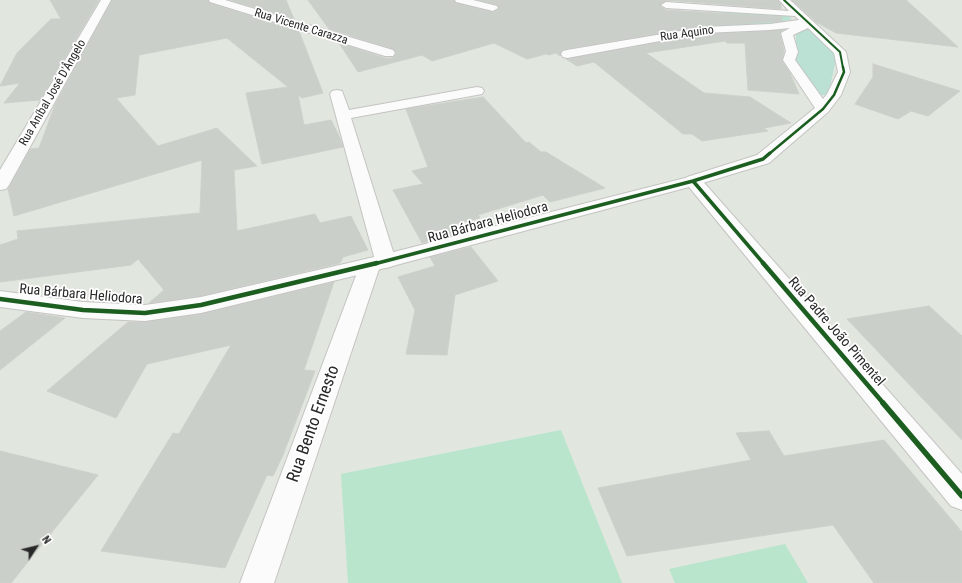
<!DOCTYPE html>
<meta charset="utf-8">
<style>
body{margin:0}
#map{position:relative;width:962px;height:583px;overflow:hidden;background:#e1e6de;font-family:"Roboto Condensed",sans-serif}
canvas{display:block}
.north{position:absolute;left:16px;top:527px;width:40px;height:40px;-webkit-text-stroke:3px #fff;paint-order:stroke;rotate:55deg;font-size:11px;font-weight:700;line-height:16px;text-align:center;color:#282828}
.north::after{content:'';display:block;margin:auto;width:14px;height:18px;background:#282828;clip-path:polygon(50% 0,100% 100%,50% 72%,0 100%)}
</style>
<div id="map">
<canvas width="962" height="583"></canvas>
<div class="north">N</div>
</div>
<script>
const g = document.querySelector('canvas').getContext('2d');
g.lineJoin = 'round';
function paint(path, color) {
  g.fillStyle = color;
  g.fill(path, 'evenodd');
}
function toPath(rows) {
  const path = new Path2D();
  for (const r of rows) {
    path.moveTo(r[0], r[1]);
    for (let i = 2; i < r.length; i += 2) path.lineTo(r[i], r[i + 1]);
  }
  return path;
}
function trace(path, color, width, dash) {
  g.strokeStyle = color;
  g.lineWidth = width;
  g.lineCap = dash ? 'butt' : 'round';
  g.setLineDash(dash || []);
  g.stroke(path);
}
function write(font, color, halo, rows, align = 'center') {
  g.font = font + ' "Roboto Condensed",sans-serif';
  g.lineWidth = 3.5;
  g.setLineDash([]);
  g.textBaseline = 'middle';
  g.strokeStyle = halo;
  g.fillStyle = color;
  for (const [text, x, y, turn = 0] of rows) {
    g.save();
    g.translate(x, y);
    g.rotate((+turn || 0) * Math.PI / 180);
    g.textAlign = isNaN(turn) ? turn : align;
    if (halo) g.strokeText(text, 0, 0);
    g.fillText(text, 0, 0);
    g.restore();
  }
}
const green = toPath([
 [718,12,787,15,792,19,779,23,763,25,707,26,721,17],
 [801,28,808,29,822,38,835,53,836,60,828,95,815,95,796,64,796,32]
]);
const pitch = toPath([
 [561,430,622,583,348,583,341,474],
 [785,544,808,583,675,583,669,569]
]);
const building = toPath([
 [50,0,99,0,40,100,4,103,20,83,0,86,17,53,51,19,61,19,50,0],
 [112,0,208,0,210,3,299,31,323,93,302,98,298,95,304,125,331,120,340,138,343,147,262,164,246,93,288,87,227,38,139,55,135,95,116,98,158,146,217,128,257,166,234,170,237,231,315,214,320,223,351,216,368,250,343,257,340,263,201,296,149,303,164,290,138,259,131,265,0,282,0,245,18,239,17,231,200,213,202,160,14,216,8,189,30,149,39,148,55,105,112,0],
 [230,0,286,0,294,19,230,0],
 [308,0,454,0,456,3,493,12,499,9,498,5,479,0,778,0,781,4,781,9,666,0,660,6,666,10,782,17,782,21,704,26,567,49,562,50,560,56,556,53,549,55,546,54,527,59,494,43,432,61,422,55,358,72,339,43,385,58,393,58,396,52,393,49,329,29,308,0],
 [792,0,906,0,958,47,836,33,816,22,792,0],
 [783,30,780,33,784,51,782,61,790,73,799,94,748,90,745,43,727,43,725,41,646,53,704,93,750,97,791,123,764,128,768,131,702,141,692,134,683,134,594,62,577,66,566,59,704,34,783,30],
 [873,64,960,91,928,116,911,111,898,119,855,104,873,77,873,64],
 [483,97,526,143,529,142,541,152,546,152,605,188,550,202,543,195,478,215,480,218,454,224,461,233,422,243,393,190,423,184,412,171,428,167,406,109,483,97],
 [471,247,498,281,455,295,447,355,406,354,415,310,398,277,435,266,430,257,471,247],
 [334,282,304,370,315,371,283,455,273,476,267,475,225,568,101,551,173,433,179,434,231,345,147,364,116,418,47,391,128,322,145,322,201,314,334,282],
 [929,306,962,336,962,440,847,319,929,306],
 [26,312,65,318,0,370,0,331,26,312],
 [769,431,784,456,884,440,962,532,962,583,874,583,833,525,627,556,598,488,751,460,736,433,769,431],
 [0,451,98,475,11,583,0,583,0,451]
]);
const minor = toPath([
 [101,0,111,0,9,185,6,189,0,190,0,170,101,0],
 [209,0,225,0,393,50,395,53,393,56,385,56,210,2,209,0],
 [455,0,473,0,497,6,498,8,493,11,456,2,455,0],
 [779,0,790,0,846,52,850,72,841,95,828,112,769,163,693,186,687,185,684,181,687,177,757,155,815,108,783,60,786,51,781,33,790,28,770,30,704,33,567,58,563,57,561,54,563,51,567,50,704,27,770,24,799,20,795,16,666,8,661,5,666,2,789,11,779,0],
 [808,28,834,53,838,72,827,94,823,99,795,60,798,52,793,35,808,28],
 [477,87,482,88,484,91,482,94,351,118,396,261,393,266,386,268,380,266,274,583,240,583,360,265,363,260,370,258,375,260,330,94,332,91,337,90,342,91,349,110,477,87]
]);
const tertiary = toPath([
 [693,176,699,177,962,474,962,510,951,506,689,187,370,272,201,313,145,321,83,318,0,307,0,291,83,302,145,305,201,297,370,258,693,176]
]);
const cyclewayFar4 = toPath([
 [784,0,840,52,843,68]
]);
const cyclewayFar3 = toPath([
 [769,154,823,109,834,95,844,72,843,67]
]);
const cyclewayFar2 = toPath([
 [693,181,764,264],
 [374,264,693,181,763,159,770,153]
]);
const cyclewayFar1 = toPath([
 [763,263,884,404],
 [0,299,83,310,145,313,201,305,377,263]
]);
const cycleway = toPath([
 [883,403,962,496]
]);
const farStreetnames = [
 ["Rua Vicente Carazza",301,27,17],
 ["Rua Aquino",687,34,-8],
 ["Rua Aníbal José D'Ângelo",53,93,-60]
];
const streetNames = [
 ["Rua Bárbara Heliodora",488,223,-15],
 ["Rua Bárbara Heliodora",81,295,5],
 ["Rua Padre João Pimentel",836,332,49]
];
const nearStreetnames = [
 ["Rua Bento Ernesto",314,424,-70]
];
paint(green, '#bae1d3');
paint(pitch, '#b8e5cb');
paint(building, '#cbcfc9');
trace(building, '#ccd1ca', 1);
trace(minor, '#c4c4c3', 2);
trace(tertiary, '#c4c4c3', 2);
paint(minor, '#fafbfa');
paint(tertiary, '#fafbfa');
trace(cyclewayFar4, '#1b5e20', 2);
trace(cyclewayFar3, '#1b5e20', 2.5);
trace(cyclewayFar2, '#1b5e20', 3.5);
trace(cyclewayFar1, '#1b5e20', 4.5);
trace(cycleway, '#1b5e20', 5.5);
write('12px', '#282828', '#fff', farStreetnames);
write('14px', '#282828', '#fff', streetNames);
write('17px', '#282828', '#fff', nearStreetnames);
</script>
